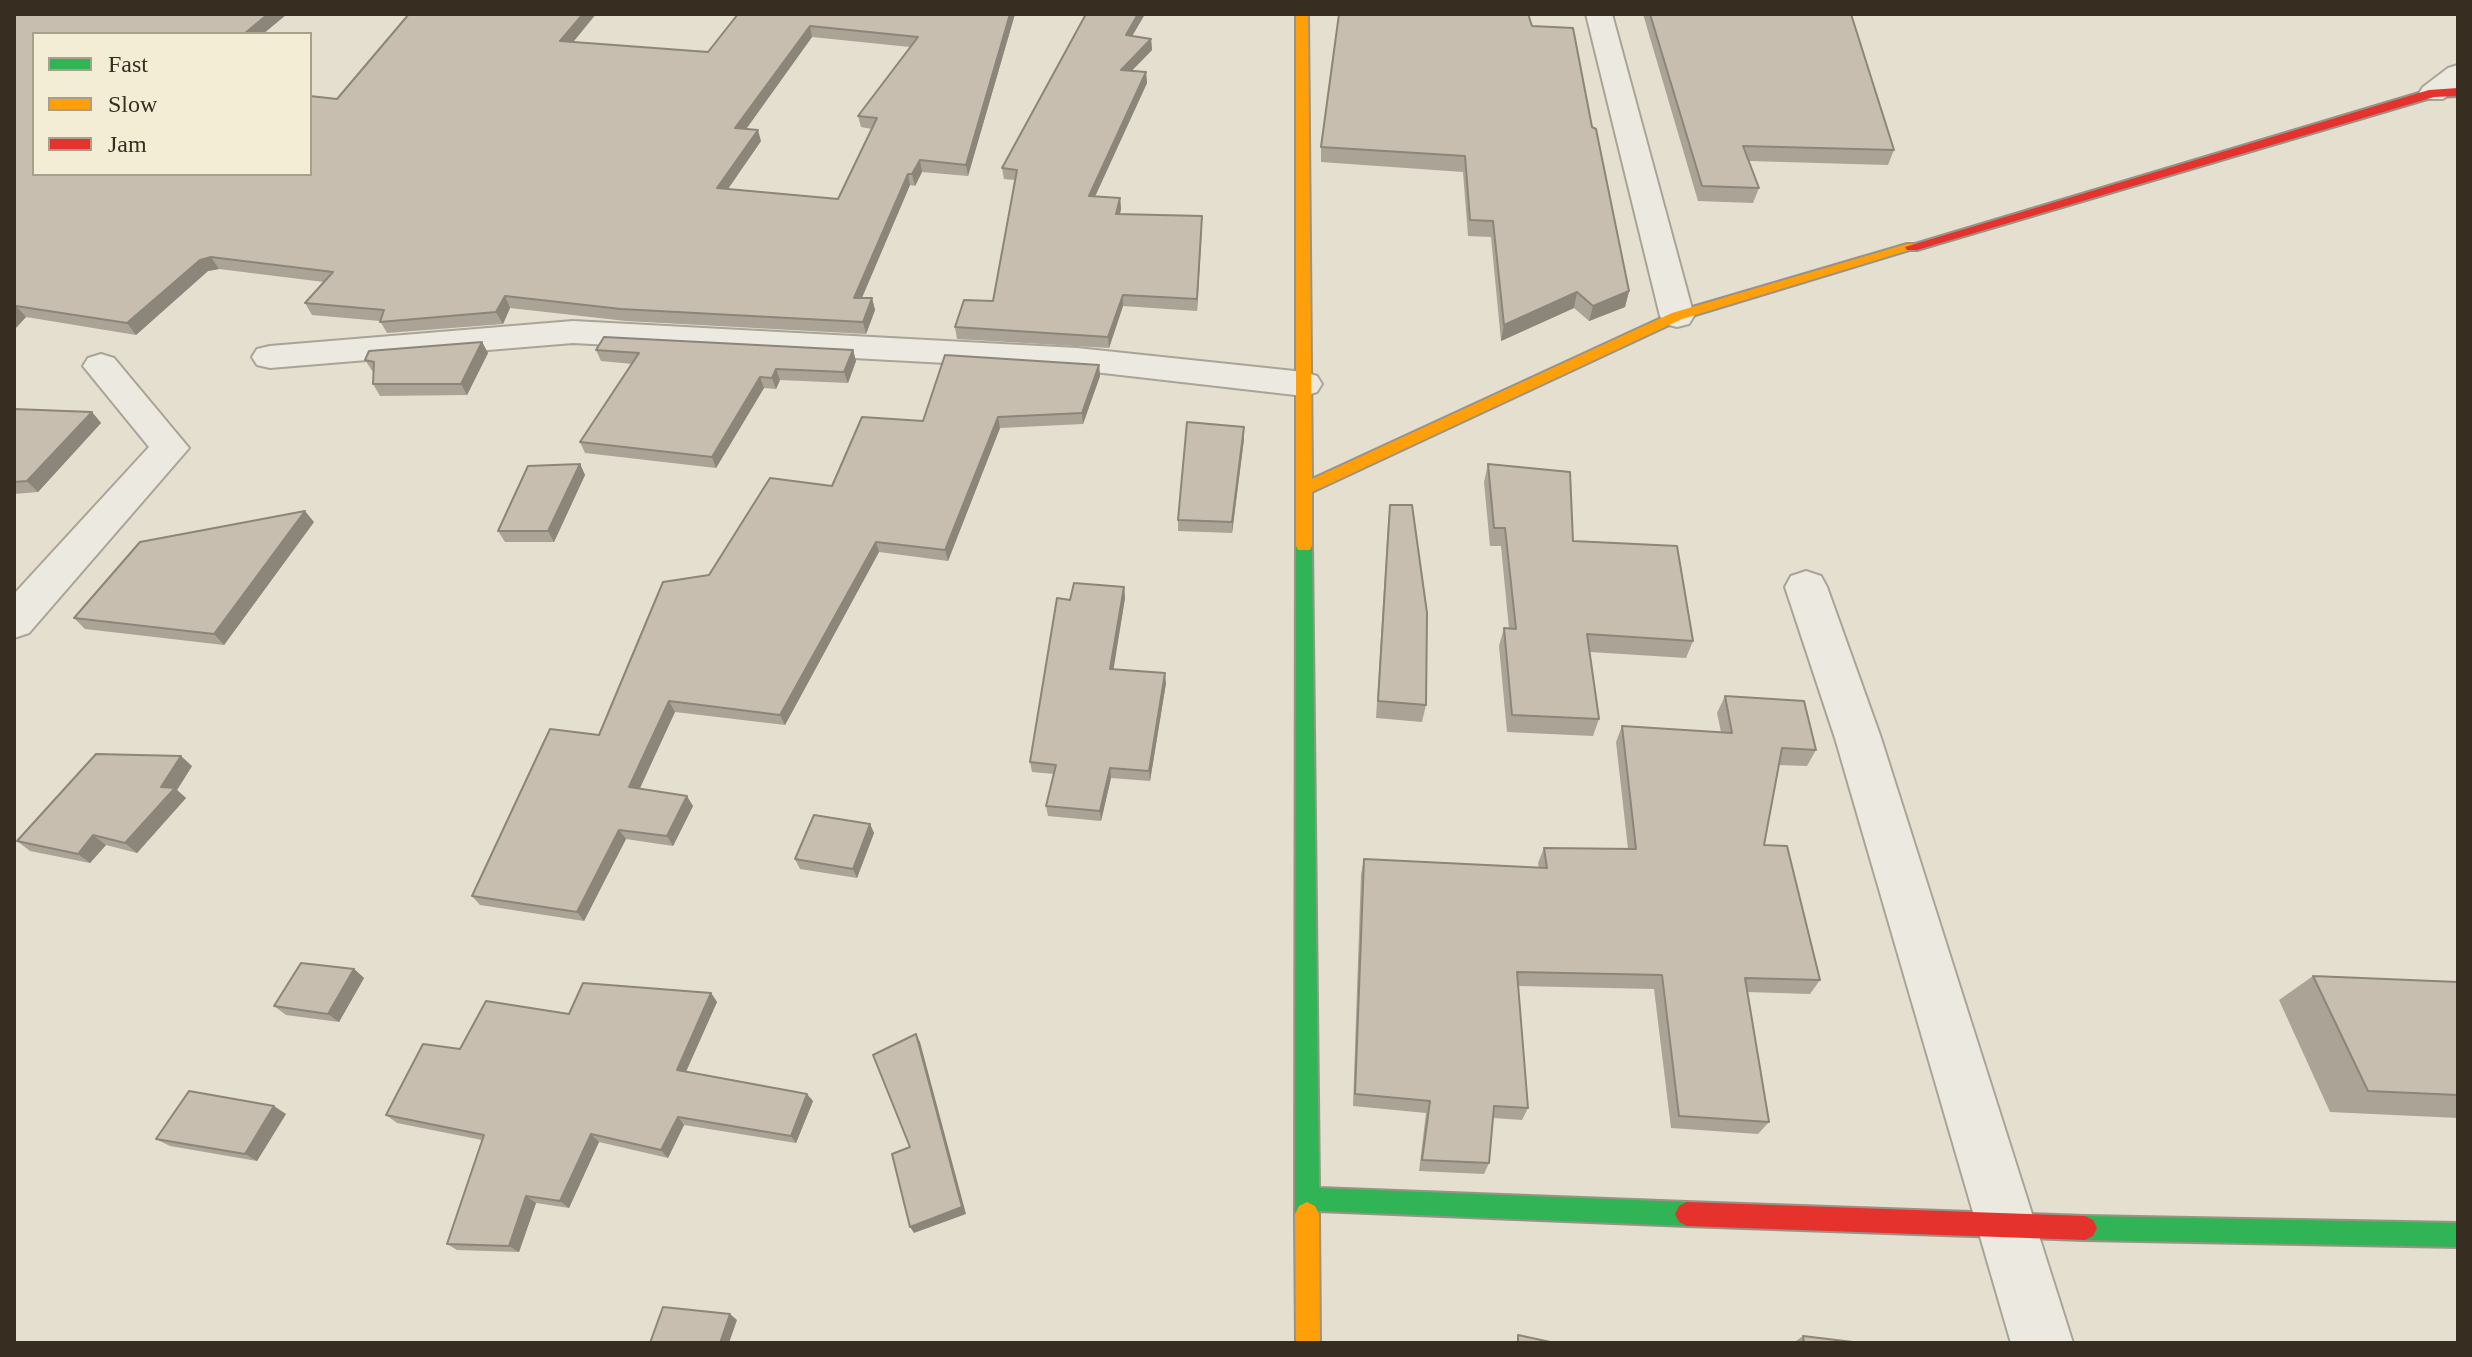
<!DOCTYPE html>
<style>
body{margin:0}
#map{position:relative;width:2472px;height:1357px;overflow:hidden;background:#e4dfce;font-family:Georgia,serif}
canvas{display:block}
.frame{position:absolute;inset:0;border:16px solid #372d20;pointer-events:none}
.legend{position:absolute;left:32px;top:32px;width:280px;height:144px;box-sizing:border-box;background:#f4edd5;border:2px solid #a8a08d;margin:0;padding:10px 14px;list-style:none;font-size:24px;color:#372d20}
.legend li{display:flex;align-items:center;gap:16px;height:40px}
.legend b{width:40px;border:2px solid #a8a08d}
</style>
<div id="map">
<canvas width="2472" height="1357"></canvas>
<div class="frame"></div>
<ul class="legend">
<li><b style="height:10px;background:#30b455"></b>Fast</li>
<li><b style="height:10px;background:#ff9f0a"></b>Slow</li>
<li><b style="height:10px;background:#e5322d"></b>Jam</li>
</ul>
</div>
<script>
const g = document.querySelector('canvas').getContext('2d');
g.lineJoin = 'round';
function toPath(rows) {
  const path = new Path2D();
  for (const r of rows) {
    path.moveTo(r[0], r[1]);
    for (let i = 2; i < r.length; i += 2) path.lineTo(r[i], r[i + 1]);
  }
  return path;
}
function trace(path, color, width, dash) {
  g.strokeStyle = color;
  g.lineWidth = width;
  g.lineCap = dash ? 'butt' : 'round';
  g.setLineDash(dash || []);
  g.stroke(path);
}
function paint(path, color) {
  g.fillStyle = color;
  g.fill(path, 'evenodd');
}
const street = toPath([
 [1586,14,1612,14,1694,316,1689,324,1677,327,1665,324,1660,316,1586,14],
 [2458,65,2458,88,2443,99,2423,99,2419,93,2423,87,2448,68,2458,65],
 [573,321,1077,348,1304,372,1317,376,1322,384,1317,392,1304,396,1077,370,573,343,270,368,257,365,252,357,257,349,270,346,573,321],
 [101,354,114,358,189,448,29,633,14,638,14,594,149,447,83,366,88,358,101,354],
 [1806,571,1821,576,1827,587,1881,738,2073,1343,2011,1343,1835,738,1785,587,1791,576,1806,571]
]);
const fast = toPath([
 [1304,540,1312,546,1319,1188,1687,1202,1695,1206,1699,1214,1695,1222,1687,1226,1319,1211,1315,1222,1307,1226,1299,1222,1295,1214,1296,546,1304,540],
 [2085,1216,2458,1223,2458,1247,2085,1240,2077,1236,2073,1228,2077,1220,2085,1216]
]);
const slow = toPath([
 [1296,14,1308,14,1312,479,1672,313,1907,244,1917,244,1919,247,1682,319,1312,492,1312,546,1310,550,1298,550,1296,546,1296,14],
 [1307,1202,1315,1206,1319,1214,1320,1343,1296,1343,1295,1214,1299,1206,1307,1202]
]);
const jam = toPath([
 [2458,88,2458,96,2434,97,1917,250,1907,250,1905,247,2429,90,2458,88],
 [1687,1202,2085,1216,2093,1220,2097,1228,2093,1236,2085,1240,1687,1226,1679,1222,1675,1214,1679,1206,1687,1202]
]);
const wall = toPath([
 [14,14,287,14,263,34,34,34,34,174,337,99,596,14,573,42,708,52,738,14,1015,14,968,176,922,172,915,186,910,185,862,298,872,298,875,310,866,334,626,321,510,308,503,324,387,333,380,321,312,315,305,303,324,282,219,269,208,271,136,335,26,317,14,330],
 [812,37,910,47,858,116,861,127,872,129,838,199,728,189,761,141,746,129],
 [1086,14,1145,14,1132,36,1151,39,1152,50,1131,71,1146,72,1147,83,1095,197,1120,198,1121,209,1120,214,1202,216,1197,311,1123,306,1109,348,957,339,955,327,993,301,1015,180,1004,179,1002,168],
 [1643,14,1851,14,1894,150,1888,165,1749,161,1759,188,1753,203,1698,201],
 [1532,26,1592,127,1629,291,1625,307,1589,321,1574,308,1501,341,1491,237,1468,236,1463,172,1321,162,1321,147],
 [482,342,488,353,467,395,380,396,373,384,373,372,365,360],
 [596,350,853,350,856,361,848,383,780,380,776,389,764,388,716,468,585,453,580,442,633,364,601,361],
 [1099,365,1100,376,1083,424,1000,428,948,561,879,552,785,725,675,712,639,788,693,806,673,846,626,839,584,921,480,905,472,896,599,735,709,575,923,421],
 [14,409,92,412,101,423,38,492,14,494],
 [1244,439,1232,533,1178,531,1178,520],
 [580,464,585,475,554,542,505,542,498,531],
 [1488,464,1573,541,1693,641,1686,658,1590,652,1599,719,1593,736,1507,732,1499,646,1504,628,1509,629,1501,546,1490,546,1484,482],
 [1390,505,1426,705,1422,722,1376,718,1388,523],
 [314,522,224,645,85,629,74,618],
 [1124,587,1125,598,1113,669,1166,683,1150,781,1111,778,1101,821,1048,816,1046,806,1054,774,1032,772,1030,762,1070,600],
 [1725,696,1816,750,1807,766,1779,765,1764,845,1820,980,1810,994,1747,992,1769,1122,1758,1134,1671,1128,1654,989,1518,986,1528,1108,1522,1120,1493,1118,1489,1163,1484,1174,1419,1171,1426,1113,1353,1106,1361,874,1364,859,1539,868,1538,863,1544,848,1628,849,1616,742,1622,726,1721,732,1717,713],
 [192,766,177,790,186,798,137,853,106,845,90,863,30,851,17,841],
 [870,824,874,833,857,878,800,869,795,859],
 [354,969,364,978,339,1022,286,1015,274,1006],
 [2313,976,2458,982,2458,1118,2330,1112,2279,1000],
 [711,993,717,1002,686,1072,813,1101,796,1143,684,1125,668,1158,599,1142,569,1208,536,1203,519,1252,457,1250,447,1244,482,1140,397,1123,386,1115,460,1049,569,1014],
 [286,1114,257,1161,170,1146,156,1139],
 [1803,1336,1861,1343,1793,1343]
]);
const shadedWall = toPath([
 [268,14,287,14,263,34,244,34],
 [583,14,596,14,565,52,560,41],
 [1010,14,1015,14,968,176,966,165],
 [1138,14,1145,14,1127,45,1126,35],
 [810,26,812,37,739,139,735,128],
 [1151,39,1152,50,1122,81,1121,70],
 [1146,72,1147,83,1090,207,1089,196],
 [758,130,761,141,721,199,717,188],
 [920,160,922,172,915,186,912,174],
 [908,174,910,185,857,309,854,298],
 [1120,198,1121,209,1117,225,1116,214],
 [1202,216,1202,227,1197,311,1197,299],
 [211,257,219,269,208,271,136,335,127,323,200,260],
 [1629,291,1625,307,1589,321,1593,306],
 [1577,292,1574,308,1501,341,1504,325],
 [1123,295,1123,306,1109,348,1108,337],
 [505,296,510,308,503,324,496,312],
 [872,298,875,310,866,334,863,322],
 [16,306,26,317,14,330,14,307],
 [482,342,488,353,467,395,461,384],
 [853,350,856,361,848,383,844,372],
 [1099,365,1100,376,1083,424,1082,413],
 [776,369,780,380,776,389,772,378],
 [760,377,764,388,716,468,712,457],
 [92,412,101,423,38,492,27,481],
 [998,417,1000,428,948,561,945,550],
 [1244,427,1244,439,1232,533,1232,522],
 [580,464,585,475,554,542,548,531],
 [305,511,314,522,224,645,214,634],
 [876,542,879,552,785,725,780,715],
 [1124,587,1125,598,1112,679,1110,669],
 [1165,673,1166,683,1150,781,1149,771],
 [669,701,675,712,636,797,629,787],
 [181,756,192,766,177,790,186,798,137,853,125,843],
 [1110,768,1111,778,1101,821,1100,811],
 [687,796,693,806,673,846,667,836],
 [870,824,874,833,857,878,853,869],
 [619,830,626,839,584,921,577,912],
 [93,835,106,845,90,863,78,854],
 [354,969,364,978,339,1022,328,1014],
 [711,993,717,1002,683,1078,677,1070],
 [916,1034,920,1042,966,1214,914,1233,910,1227],
 [807,1094,813,1101,796,1143,791,1136],
 [274,1106,286,1114,257,1161,245,1154],
 [678,1117,684,1125,668,1158,661,1150],
 [591,1134,599,1142,569,1208,560,1201],
 [526,1196,536,1203,519,1252,509,1246],
 [730,1314,737,1320,729,1343,720,1343]
]);
const building = toPath([
 [14,14,268,14,244,34,34,34,34,174,310,174,310,96,337,99,409,14,583,14,560,41,708,52,738,14,1010,14,966,165,920,160,912,174,908,174,854,298,872,298,863,322,621,309,505,296,496,312,380,322,384,310,305,303,333,272,211,257,200,260,127,323,16,306,14,307,14,14],
 [810,26,918,37,858,116,877,118,838,199,717,188,758,130,735,128,810,26],
 [1086,14,1138,14,1126,35,1151,39,1121,70,1146,72,1089,196,1120,198,1116,214,1202,216,1197,299,1123,295,1108,337,955,327,964,300,993,301,1017,170,1002,168,1086,14],
 [1339,14,1528,14,1532,26,1573,28,1592,127,1596,129,1629,291,1593,306,1577,292,1504,325,1493,221,1470,220,1465,156,1321,147,1339,14],
 [1650,14,1851,14,1894,150,1743,146,1759,188,1702,186,1650,14],
 [604,337,853,350,844,372,776,369,772,378,760,377,712,457,580,442,639,353,596,350,604,337],
 [482,342,461,384,373,384,374,362,365,360,369,351,482,342],
 [945,355,1099,365,1082,413,998,417,945,550,876,542,780,715,669,701,629,787,687,796,667,836,619,830,577,912,472,896,550,729,599,735,663,582,709,575,770,478,832,486,862,417,923,421,945,355],
 [14,409,92,412,27,481,14,482,14,409],
 [1187,422,1244,427,1232,522,1178,520,1187,422],
 [580,464,548,531,498,531,528,466,580,464],
 [1488,464,1570,472,1573,541,1677,546,1693,641,1587,634,1599,719,1512,715,1504,628,1516,629,1505,528,1494,528,1488,464],
 [1390,505,1412,505,1427,613,1426,705,1378,701,1390,505],
 [305,511,214,634,74,618,140,542,305,511],
 [1074,583,1124,587,1110,669,1165,673,1149,771,1110,768,1100,811,1046,806,1056,765,1030,762,1057,598,1070,600,1074,583],
 [1725,696,1804,701,1816,750,1782,748,1764,845,1787,846,1820,980,1745,978,1769,1122,1679,1116,1662,975,1517,972,1528,1108,1494,1106,1489,1163,1422,1160,1430,1101,1355,1094,1364,859,1547,868,1544,848,1636,849,1622,726,1732,733,1725,696],
 [96,754,181,756,161,787,175,788,125,843,93,835,78,854,17,841,96,754],
 [814,815,870,824,853,869,795,859,814,815],
 [301,963,354,969,328,1014,274,1006,301,963],
 [2313,976,2458,982,2458,1095,2368,1091,2313,976],
 [583,983,711,993,677,1070,807,1094,791,1136,678,1117,661,1150,591,1134,560,1201,526,1196,509,1246,447,1244,484,1135,386,1115,423,1044,460,1049,486,1001,569,1014,583,983],
 [916,1034,962,1207,910,1227,892,1154,910,1147,873,1055,916,1034],
 [189,1091,274,1106,245,1154,156,1139,189,1091],
 [663,1307,730,1314,720,1343,650,1343,663,1307],
 [1518,1335,1555,1343,1518,1343,1518,1335],
 [1803,1336,1861,1343,1804,1343,1803,1336]
]);
trace(street, '#a9a497', 4);
trace(fast, '#999387', 4);
trace(slow, '#999387', 4);
trace(jam, '#999387', 4);
paint(street, '#ece9e0');
paint(fast, '#30b455');
paint(slow, '#ff9f0a');
paint(jam, '#e5322d');
paint(wall, '#aba396');
paint(shadedWall, '#8b857a');
paint(building, '#c7beaf');
trace(building, '#8b857a', 2);
</script>
